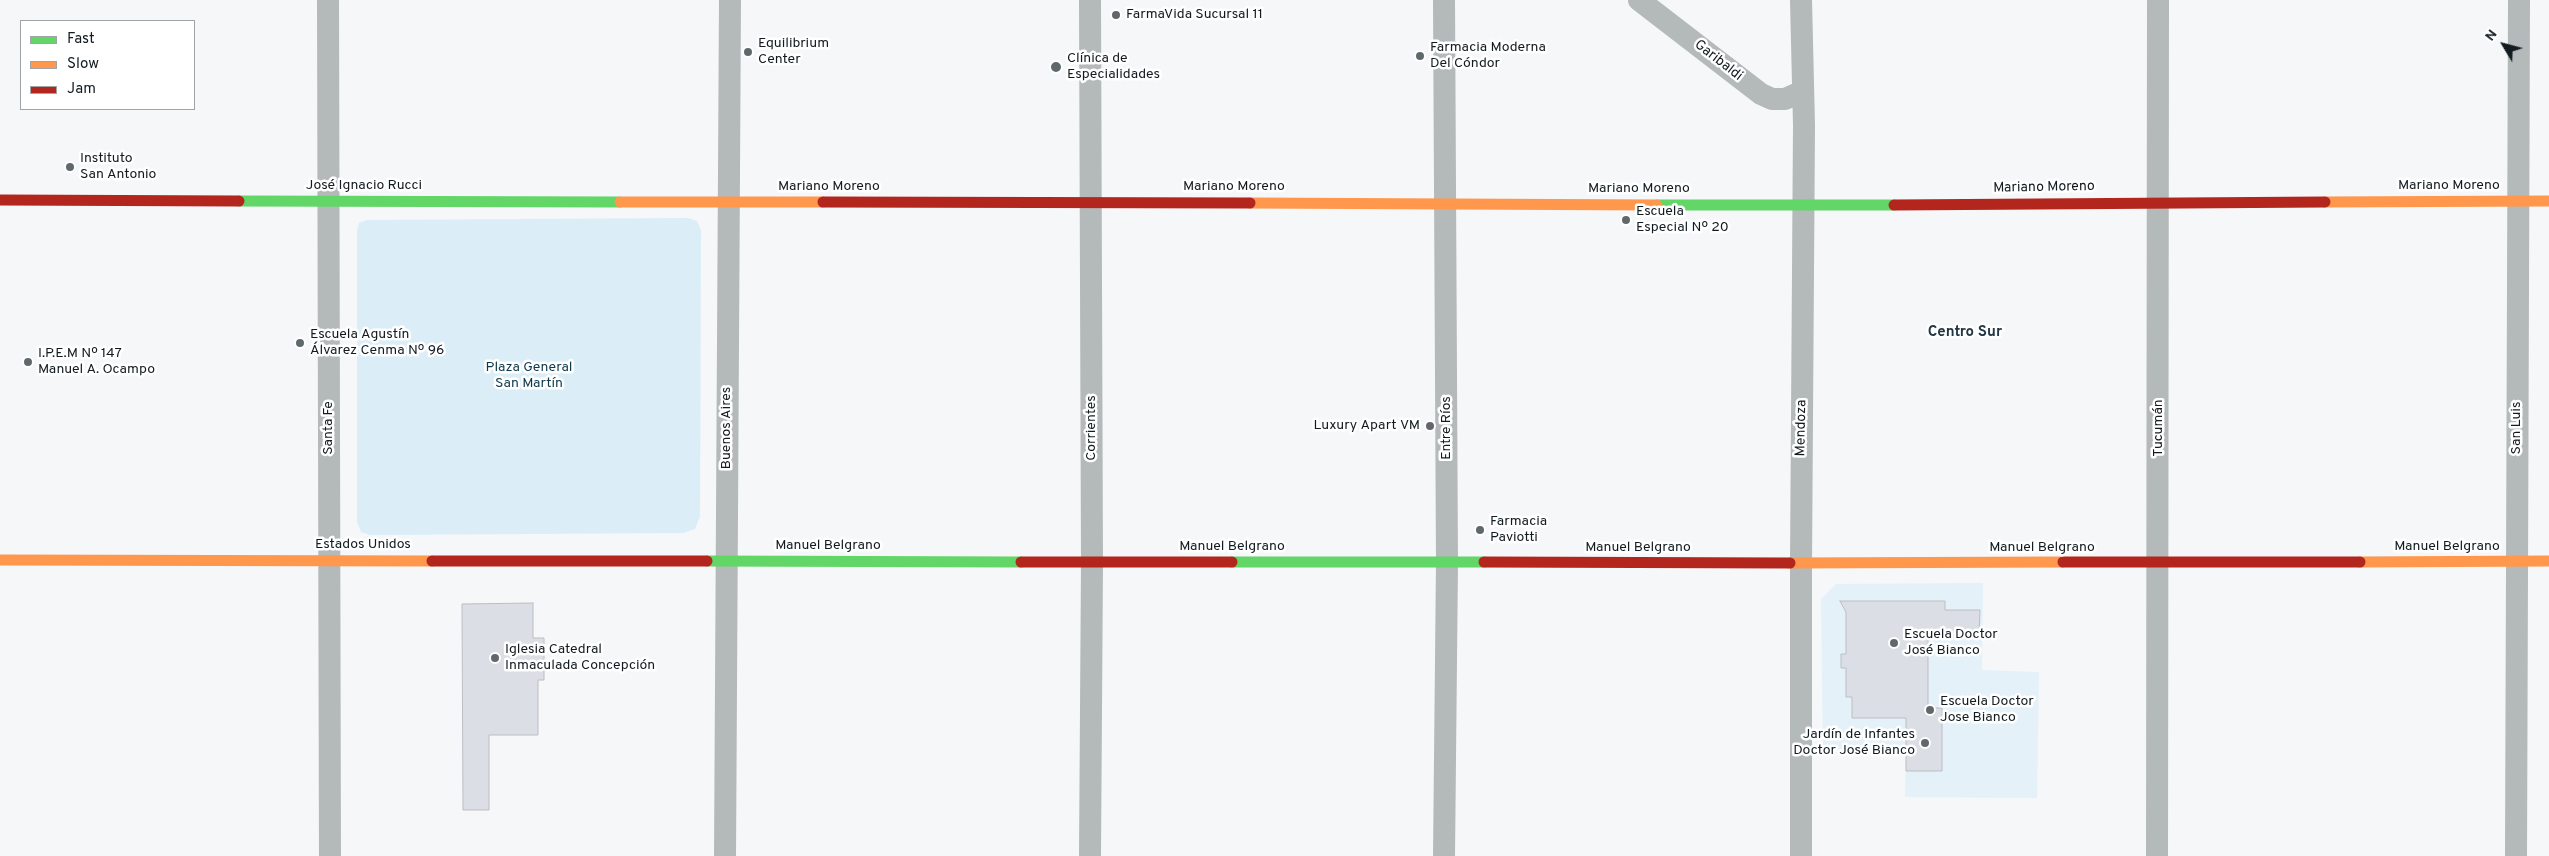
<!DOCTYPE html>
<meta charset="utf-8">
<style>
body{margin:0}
#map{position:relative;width:2549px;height:856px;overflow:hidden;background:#f5f7f9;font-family:Overpass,sans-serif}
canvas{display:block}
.legend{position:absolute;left:20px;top:20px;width:175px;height:90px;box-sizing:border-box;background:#fff;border:1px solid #a0a4a6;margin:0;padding:6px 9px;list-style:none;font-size:15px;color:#111b20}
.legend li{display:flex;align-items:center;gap:10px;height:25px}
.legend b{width:25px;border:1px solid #a0a4a6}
.north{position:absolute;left:2479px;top:20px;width:50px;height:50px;-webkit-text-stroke:4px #fff;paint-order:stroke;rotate:307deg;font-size:14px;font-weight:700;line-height:20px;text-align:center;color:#111b20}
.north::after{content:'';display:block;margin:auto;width:18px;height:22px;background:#111b20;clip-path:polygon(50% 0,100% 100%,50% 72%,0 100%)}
</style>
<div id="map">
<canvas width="2549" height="856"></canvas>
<ul class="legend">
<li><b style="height:6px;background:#63d668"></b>Fast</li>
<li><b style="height:6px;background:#ff974d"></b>Slow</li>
<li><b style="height:6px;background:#b3261e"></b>Jam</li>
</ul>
<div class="north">N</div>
</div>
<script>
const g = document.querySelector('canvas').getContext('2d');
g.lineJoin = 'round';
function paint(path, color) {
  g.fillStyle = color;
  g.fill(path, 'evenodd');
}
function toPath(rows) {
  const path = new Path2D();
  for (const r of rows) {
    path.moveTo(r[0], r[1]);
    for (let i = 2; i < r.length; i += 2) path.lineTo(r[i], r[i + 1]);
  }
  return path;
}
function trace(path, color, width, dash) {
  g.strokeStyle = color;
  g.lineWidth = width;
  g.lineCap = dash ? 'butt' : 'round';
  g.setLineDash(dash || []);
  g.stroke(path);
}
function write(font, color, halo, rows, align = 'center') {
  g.font = font + ' Overpass,sans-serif';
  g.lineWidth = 5;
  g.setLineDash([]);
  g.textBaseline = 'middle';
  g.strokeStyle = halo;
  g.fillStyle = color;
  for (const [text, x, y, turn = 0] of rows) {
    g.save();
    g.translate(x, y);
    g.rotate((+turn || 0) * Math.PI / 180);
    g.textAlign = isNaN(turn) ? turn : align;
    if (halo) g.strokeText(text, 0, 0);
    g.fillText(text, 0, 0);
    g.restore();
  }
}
const built = toPath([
 [1983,583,1982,670,2039,672,2037,798,1905,797,1906,749,1823,750,1821,599,1836,584]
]);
const green = toPath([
 [688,218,697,221,701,230,700,516,695,529,683,533,370,535,361,532,357,522,357,231,359,223,367,220]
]);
const building = toPath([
 [1840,601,1945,601,1945,610,1980,610,1979,637,1928,637,1928,708,1942,708,1942,771,1906,771,1906,718,1852,718,1852,697,1846,697,1846,668,1841,668,1841,654,1846,654,1846,612,1840,601],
 [533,603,533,638,544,638,544,680,538,680,538,735,489,735,489,810,463,810,462,604,533,603]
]);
const street = toPath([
 [328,0,330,856],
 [1444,0,1447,562,1444,856],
 [1639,0,1761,94,1772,99,1785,99,1803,91],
 [1801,0,1804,125,1801,563,1801,856],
 [725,856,730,0],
 [1090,856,1092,563,1090,0],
 [2157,856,2158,0],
 [2516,856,2519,0]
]);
const fast = toPath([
 [239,201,620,202],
 [1657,205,1894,205],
 [707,561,1021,562],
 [1232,562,1484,562]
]);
const slow = toPath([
 [620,202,823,202],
 [2325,202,2549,201],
 [1250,203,1657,205],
 [0,560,432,561],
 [2360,562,2549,561],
 [1790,563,2063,562]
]);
const jam = toPath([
 [0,200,239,201],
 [823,202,1250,203],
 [1894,205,2325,202],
 [432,561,707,561],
 [1021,562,1232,562],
 [1484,562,1790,563],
 [2063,562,2360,562]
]);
const markers = [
 [1116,15,5,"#61686c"],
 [748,52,5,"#61686c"],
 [1420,56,5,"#61686c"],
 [1056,67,6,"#61686c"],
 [70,167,5,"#61686c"],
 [1626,220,5,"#61686c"],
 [300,343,5,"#61686c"],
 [28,362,5,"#61686c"],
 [1430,426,5,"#61686c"],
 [1480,530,5,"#61686c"],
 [1894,643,5,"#61686c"],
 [495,658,5,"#61686c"],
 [1930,710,5,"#61686c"],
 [1925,743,5,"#61686c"]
];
const poiNames = [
 ["FarmaVida Sucursal 11",1126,15],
 ["Equilibrium",758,44],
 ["Center",758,60],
 ["Farmacia Moderna",1430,48],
 ["Del Cóndor",1430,64],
 ["Clínica de",1067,59],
 ["Especialidades",1067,75],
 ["Instituto",80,159],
 ["San Antonio",80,175],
 ["Escuela",1636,212],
 ["Especial Nº 20",1636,228],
 ["Escuela Agustín",310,335],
 ["Álvarez Cenma Nº 96",310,351],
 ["I.P.E.M Nº 147",38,354],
 ["Manuel A. Ocampo",38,370],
 ["Luxury Apart VM",1420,426,"right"],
 ["Farmacia",1490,522],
 ["Paviotti",1490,538],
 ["Escuela Doctor",1904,635],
 ["José Bianco",1904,651],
 ["Iglesia Catedral",505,650],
 ["Inmaculada Concepción",505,666],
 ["Escuela Doctor",1940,702],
 ["Jose Bianco",1940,718],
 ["Jardín de Infantes",1915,735,"right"],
 ["Doctor José Bianco",1915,751,"right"]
];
const streetNames = [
 ["Garibaldi",1718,61,38],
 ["José Ignacio Rucci",364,186],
 ["Mariano Moreno",2449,186],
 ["Mariano Moreno",829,187],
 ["Mariano Moreno",1234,187],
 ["Mariano Moreno",2044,188,-1],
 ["Mariano Moreno",1639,189],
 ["Santa Fe",329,428,-90],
 ["Buenos Aires",727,428,-90],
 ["Corrientes",1092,428,-90],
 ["Entre Ríos",1447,428,-90],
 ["Mendoza",1802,428,-89],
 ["Tucumán",2159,428,-90],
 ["San Luis",2517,428,-90],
 ["Estados Unidos",363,545],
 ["Manuel Belgrano",828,546],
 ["Manuel Belgrano",1232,547],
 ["Manuel Belgrano",2447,547],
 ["Manuel Belgrano",1638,548],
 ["Manuel Belgrano",2042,548]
];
const parkNames = [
 ["Plaza General",529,368],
 ["San Martín",529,384]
];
const neighbourhoodNames = [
 ["Centro Sur",1965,333]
];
paint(built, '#e4f1f8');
paint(green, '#dbedf7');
paint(building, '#dbdee4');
trace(building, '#bbbec3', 1);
trace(street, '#b4b9b9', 22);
trace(fast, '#63d668', 11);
trace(slow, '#ff974d', 11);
trace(jam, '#b3261e', 11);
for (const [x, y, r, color] of markers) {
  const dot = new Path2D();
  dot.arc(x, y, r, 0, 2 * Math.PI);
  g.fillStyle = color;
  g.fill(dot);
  trace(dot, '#fff', 2);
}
write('14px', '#111b20', '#fff', poiNames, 'left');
write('14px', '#111b20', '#fff', streetNames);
write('14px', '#0e384c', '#fff', parkNames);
write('bold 15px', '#223844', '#fff', neighbourhoodNames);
</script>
